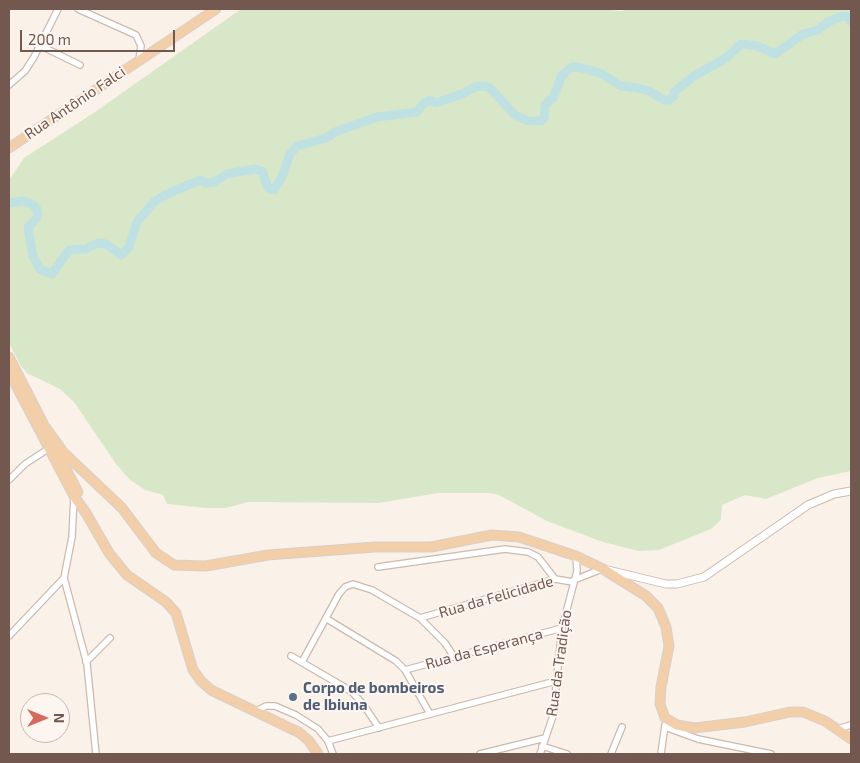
<!DOCTYPE html>
<meta charset="utf-8">
<style>
body{margin:0}
#map{position:relative;width:860px;height:763px;overflow:hidden;background:#faf2e9;font-family:"Exo 2",sans-serif}
canvas{display:block}
.frame{position:absolute;inset:0;border:10px solid #73584f;pointer-events:none}
.north{position:absolute;left:20px;top:693px;width:50px;height:50px;box-sizing:border-box;background:#fdf6f0;border:1px solid #c6b7b0;border-radius:50%;rotate:90deg;font-size:14px;font-weight:700;line-height:20px;text-align:center;color:#73584f}
.north::after{content:'';display:block;margin:auto;width:18px;height:22px;background:#d7695c;clip-path:polygon(50% 0,100% 100%,50% 72%,0 100%)}
.scale{position:absolute;left:20px;top:30px;width:155px;height:22px;box-sizing:border-box;border:2px solid #73584f;border-top:0;padding-left:6px;font-size:15px;line-height:18px;white-space:nowrap;color:#73584f;-webkit-text-stroke:4px #fdf6f0;paint-order:stroke}
</style>
<div id="map">
<canvas width="860" height="763"></canvas>
<div class="frame"></div>
<div class="north">N</div>
<div class="scale">200 m</div>
</div>
<script>
const g = document.querySelector('canvas').getContext('2d');
g.lineJoin = 'round';
function paint(path, color) {
  g.fillStyle = color;
  g.fill(path, 'evenodd');
}
function toPath(rows) {
  const path = new Path2D();
  for (const r of rows) {
    path.moveTo(r[0], r[1]);
    for (let i = 2; i < r.length; i += 2) path.lineTo(r[i], r[i + 1]);
  }
  return path;
}
function trace(path, color, width, dash) {
  g.strokeStyle = color;
  g.lineWidth = width;
  g.lineCap = dash ? 'butt' : 'round';
  g.setLineDash(dash || []);
  g.stroke(path);
}
function write(font, color, halo, rows, align = 'center') {
  g.font = font + ' "Exo 2",sans-serif';
  g.lineWidth = 4;
  g.setLineDash([]);
  g.textBaseline = 'middle';
  g.strokeStyle = halo;
  g.fillStyle = color;
  for (const [text, x, y, turn = 0] of rows) {
    g.save();
    g.translate(x, y);
    g.rotate((+turn || 0) * Math.PI / 180);
    g.textAlign = isNaN(turn) ? turn : align;
    if (halo) g.strokeText(text, 0, 0);
    g.fillText(text, 0, 0);
    g.restore();
  }
}
const green = toPath([
 [241,9,603,9,620,11,631,9,851,9,851,471,818,478,766,499,745,495,722,505,721,520,711,529,659,550,639,551,603,542,547,521,499,495,490,493,438,493,379,503,248,502,226,508,206,508,167,504,163,495,145,490,129,479,116,464,74,402,60,389,27,373,21,366,9,343,9,180,24,158,95,112]
]);
const river = toPath([
 [9,203,24,201,32,204,37,209,38,216,28,228,33,256,40,269,52,274,69,250,86,249,98,243,106,244,121,255,129,247,137,222,154,202,165,195,200,180,206,183,214,182,227,174,255,169,263,172,266,183,269,189,274,190,282,177,290,154,297,146,326,138,335,132,377,117,417,112,423,104,430,100,436,103,462,94,475,87,484,86,490,88,515,115,528,121,541,121,544,118,545,105,553,98,562,75,572,67,578,67,600,73,621,86,638,88,649,91,664,100,669,100,674,96,674,92,694,76,726,58,741,44,758,46,775,54,803,34,818,30,828,22,843,16,849,17,851,21]
]);
const minor = toPath([
 [78,9,136,35,141,46,139,60],
 [41,46,80,65],
 [9,85,25,71,34,57,58,9],
 [9,480,25,464,48,449],
 [74,496,72,537,64,578,87,664,96,754],
 [378,567,505,549,528,552,538,557,555,579],
 [574,580,602,569],
 [420,618,555,579,573,582],
 [327,619,396,661,405,670,430,714],
 [9,636,64,578],
 [291,656,351,691,363,704,379,728],
 [86,662,110,638],
 [302,662,339,594,345,587,353,584,372,590,420,618,445,643,454,657],
 [405,670,562,628],
 [256,711,266,706,275,706,296,715,318,729,328,741,333,754],
 [665,727,698,739,771,754],
 [837,729,851,725],
 [328,741,556,681],
 [542,746,567,754],
 [480,754,545,738],
 [540,754,553,716,562,628,577,571,576,556],
 [611,754,622,727],
 [661,754,665,725]
]);
const tertiary = toPath([
 [608,570,666,584,677,584,704,577,808,505,834,494,851,491]
]);
const primary = toPath([
 [9,148,216,9],
 [9,357,47,431],
 [9,372,74,496,86,513,109,553,127,575,166,602,176,613,193,670,201,681,211,690,300,733,309,741,318,754],
 [46,428,63,452,122,508,156,553,174,565,206,566,268,555,375,547,431,547,492,535,519,537,576,556,603,569,646,596,658,608,666,627,669,646,661,687,660,704,665,718,677,725,694,728,745,722,790,712,803,712,825,721,851,739],
 [56,450,78,492]
]);
const markers = [
 [293,697,5,"#5c6f8a"]
];
const streetNames = [
 ["Rua Antônio Falci",75,103,-34],
 ["Rua da Felicidade",496,597,-16],
 ["Rua da Esperança",484,649,-15],
 ["Rua da Tradição",559,663,-82]
];
const serviceNames = [
 ["Corpo de bombeiros",303,688],
 ["de Ibiuna",303,705]
];
paint(green, '#d9e7c9');
trace(river, '#bfe1e2', 9);
trace(minor, '#ccb9b0', 8);
trace(tertiary, '#ccb9b0', 9);
trace(primary, '#d8d0ce', 11);
trace(minor, '#fff', 5.5);
trace(tertiary, '#fff', 7);
trace(primary, '#f2cea9', 9);
for (const [x, y, r, color] of markers) {
  const dot = new Path2D();
  dot.arc(x, y, r, 0, 2 * Math.PI);
  g.fillStyle = color;
  g.fill(dot);
  trace(dot, '#fdf6f0', 2);
}
write('15px', '#73584f', '#fdf6f0', streetNames);
write('bold 15px', '#4e5e75', '#fdf6f0', serviceNames, 'left');
</script>
